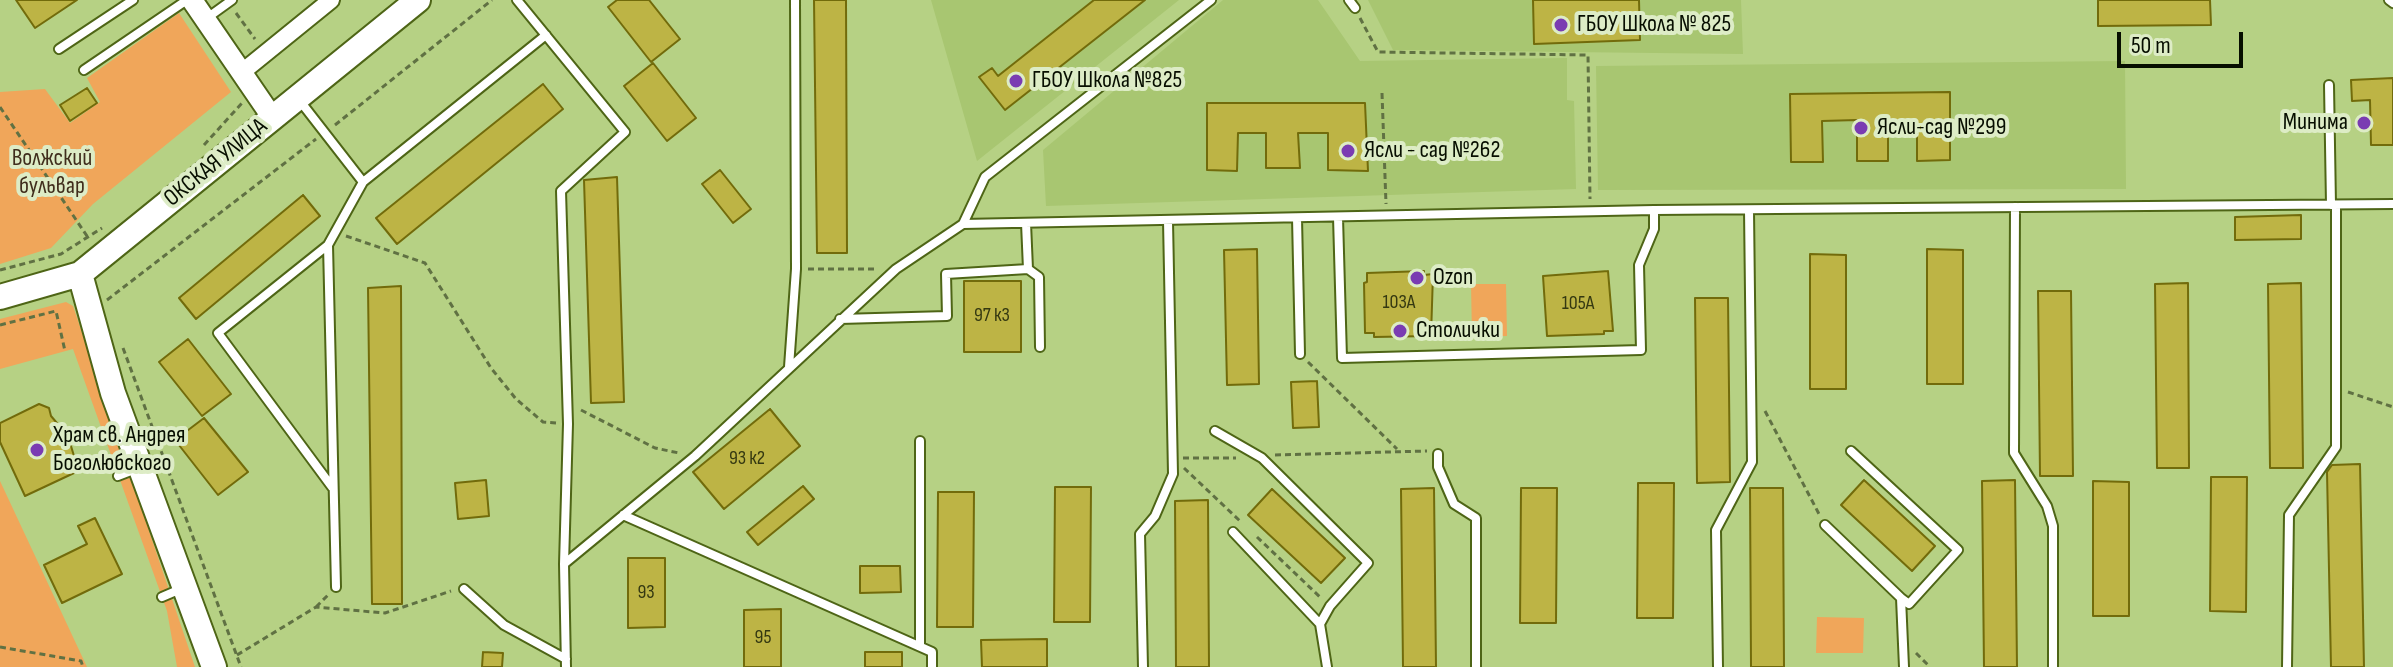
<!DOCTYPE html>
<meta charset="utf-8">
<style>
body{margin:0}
#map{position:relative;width:2393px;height:667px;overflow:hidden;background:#b6d184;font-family:"Sofia Sans Condensed",sans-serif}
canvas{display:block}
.scale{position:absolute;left:2117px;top:32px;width:126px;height:36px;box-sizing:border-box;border:4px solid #070e00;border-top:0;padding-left:10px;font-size:24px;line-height:28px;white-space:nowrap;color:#070e00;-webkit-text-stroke:6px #ddecc6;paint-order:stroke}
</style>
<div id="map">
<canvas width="2393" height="667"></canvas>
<div class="scale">50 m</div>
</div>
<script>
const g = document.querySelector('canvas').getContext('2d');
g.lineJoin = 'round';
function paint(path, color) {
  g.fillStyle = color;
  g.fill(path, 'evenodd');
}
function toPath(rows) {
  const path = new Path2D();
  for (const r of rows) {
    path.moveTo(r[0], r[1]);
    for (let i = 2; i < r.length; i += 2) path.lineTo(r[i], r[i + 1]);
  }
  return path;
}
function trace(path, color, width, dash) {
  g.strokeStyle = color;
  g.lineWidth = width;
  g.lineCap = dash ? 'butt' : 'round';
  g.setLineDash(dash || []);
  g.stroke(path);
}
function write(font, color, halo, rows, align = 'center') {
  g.font = font + ' "Sofia Sans Condensed",sans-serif';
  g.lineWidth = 8;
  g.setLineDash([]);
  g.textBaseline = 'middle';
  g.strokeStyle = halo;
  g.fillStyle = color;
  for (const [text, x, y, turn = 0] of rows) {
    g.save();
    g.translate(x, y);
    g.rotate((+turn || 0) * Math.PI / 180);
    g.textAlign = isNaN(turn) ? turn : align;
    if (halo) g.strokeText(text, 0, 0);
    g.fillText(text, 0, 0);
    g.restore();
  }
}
const built = toPath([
 [931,0,1179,0,977,161],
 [1223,0,1318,0,1360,61,1567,58,1567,100,1574,101,1576,189,1046,206,1043,150],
 [1368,0,1741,0,1743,54,1393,50],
 [2125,61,2126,189,1598,190,1596,66]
]);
const green = toPath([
 [179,13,231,92,93,204,51,248,0,264,0,92,45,89,70,123,100,102,87,78],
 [1471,284,1506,284,1507,336,1472,337],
 [66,302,73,306,195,667,177,667,167,611,73,349,0,369,0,319],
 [0,481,87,667,0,667],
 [1817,617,1864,618,1863,653,1816,653]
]);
const building = toPath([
 [16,0,77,0,35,28,16,0],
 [617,0,649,0,680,39,651,62,608,7,617,0],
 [814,0,846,0,847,253,817,253,814,0],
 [1094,0,1145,0,1005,110,979,77,992,68,998,76,1094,0],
 [1533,0,1639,0,1640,40,1534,44,1533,0],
 [2098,0,2210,0,2211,25,2098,26,2098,0],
 [653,63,696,118,667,141,624,86,653,63],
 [2393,78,2393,145,2371,145,2370,100,2352,101,2351,80,2393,78],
 [543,84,563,109,397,244,376,218,543,84],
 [87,88,97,103,70,121,60,105,87,88],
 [1950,92,1950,160,1917,161,1917,122,1888,123,1888,161,1857,161,1857,120,1822,121,1823,162,1791,162,1790,94,1950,92],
 [1207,103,1365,103,1368,171,1328,170,1328,133,1298,133,1300,168,1266,168,1266,133,1238,133,1237,171,1207,170,1207,103],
 [720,170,751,209,733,223,702,184,720,170],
 [617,177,624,402,591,403,584,180,617,177],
 [303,195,320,216,196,319,179,298,303,195],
 [2301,215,2301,239,2235,240,2235,217,2301,215],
 [1257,249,1259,384,1227,385,1224,250,1257,249],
 [1927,249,1963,250,1963,384,1927,384,1927,249],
 [1810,254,1846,255,1846,389,1810,389,1810,254],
 [1424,271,1424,275,1433,274,1431,336,1374,337,1374,333,1365,333,1364,283,1367,282,1367,273,1424,271],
 [1608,271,1613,331,1604,331,1604,334,1547,336,1543,276,1608,271],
 [964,281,1021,281,1021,352,964,352,964,281],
 [2188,283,2189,468,2157,468,2155,284,2188,283],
 [2301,283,2303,468,2270,468,2268,284,2301,283],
 [401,286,402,604,372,604,368,288,401,286],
 [2038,291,2071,291,2073,476,2040,476,2038,291],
 [1695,298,1728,298,1730,482,1697,483,1695,298],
 [188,339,231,394,202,416,159,362,188,339],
 [1317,381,1319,427,1293,428,1291,382,1317,381],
 [39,404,49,408,51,416,68,436,77,466,74,473,25,496,0,442,0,423,39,404],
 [770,409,800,446,724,509,693,472,770,409],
 [204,418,248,472,218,495,175,440,204,418],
 [2360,464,2364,667,2331,667,2327,472,2332,465,2360,464],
 [2211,477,2247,477,2246,612,2210,611,2211,477],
 [486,480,489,516,458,519,455,483,486,480],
 [1864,480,1935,546,1912,571,1841,505,1864,480],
 [2015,480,2017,667,1984,667,1982,481,2015,480],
 [2093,481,2129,482,2129,616,2093,616,2093,481],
 [1638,483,1674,483,1673,618,1637,618,1638,483],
 [803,486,814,499,758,545,747,532,803,486],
 [1055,487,1091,487,1090,622,1054,622,1055,487],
 [1434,488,1436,667,1403,667,1401,489,1434,488],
 [1521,488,1557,488,1556,623,1520,623,1521,488],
 [1750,488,1783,488,1784,667,1751,667,1750,488],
 [1272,489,1345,558,1321,583,1248,515,1272,489],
 [938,492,974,492,973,627,937,627,938,492],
 [1208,500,1209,667,1176,667,1175,501,1208,500],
 [95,518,122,574,62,603,44,565,87,544,78,526,95,518],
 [628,558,665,558,665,627,628,628,628,558],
 [860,566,900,566,901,592,860,593,860,566],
 [781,609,781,667,744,667,744,610,781,609],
 [1047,639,1047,667,982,667,981,640,1047,639],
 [483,652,503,653,502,667,482,667,483,652],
 [865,652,902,652,902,667,865,667,865,652]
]);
const path = toPath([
 [236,13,255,39],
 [1360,18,1378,52,1588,55,1590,199],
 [1382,93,1386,204],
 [0,107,87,236],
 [335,125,492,0],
 [204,145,242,103],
 [346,236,425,263,491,368,516,399,543,422,556,423],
 [808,269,876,269],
 [0,270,61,254,102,228],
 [107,300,316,139],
 [0,325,56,311,65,351],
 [123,348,241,667],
 [1308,362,1397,449],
 [2348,392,2393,407],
 [581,410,655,448,679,453],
 [1765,411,1819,514],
 [1275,455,1427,451],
 [1183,458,1236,458],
 [1184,468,1240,521],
 [1257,537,1321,598],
 [316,607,328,595],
 [0,647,81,661,83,667],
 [1916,653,1930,667],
 [237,655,316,607,385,613,451,591]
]);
const service = toPath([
 [517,0,625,132,561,191,568,424,564,564],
 [1349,0,1355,8],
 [2389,0,2393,3],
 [207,18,232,0],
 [59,49,133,0],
 [84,70,187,0],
 [2329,85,2331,205],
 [300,101,363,182],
 [2015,207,2014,453,2047,506,2053,526,2053,667],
 [1338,217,1342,358,1641,350,1639,265,1654,229,1654,210],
 [1297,218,1300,354],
 [1026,223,1028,269],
 [963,224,985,177,1211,0],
 [328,245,218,333,332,487],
 [840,319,947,316,946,274,1028,269,1039,277,1040,347],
 [789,367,796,269,795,0],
 [1215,431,1262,458,1368,563,1330,606,1320,624],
 [1851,451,1958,550,1909,604,1901,598],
 [1438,454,1438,467,1454,504,1476,518,1476,667],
 [118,476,136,469],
 [623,515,932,652,932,667],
 [1825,525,1901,598,1904,667],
 [1233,532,1320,624,1327,667],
 [336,587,328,245,363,182,546,35],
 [464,589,504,625,566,659],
 [162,597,183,588],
 [920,646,920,441],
 [566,667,564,564,695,456,896,269,963,224,1654,210,2393,204],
 [1143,667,1140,534,1155,516,1173,474,1168,221],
 [1718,667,1716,530,1752,462,1749,210],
 [2287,667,2289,515,2336,447,2336,205]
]);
const minor = toPath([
 [241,73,331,0]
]);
const tertiary = toPath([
 [192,0,272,117]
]);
const secondary = toPath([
 [80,274,113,393,214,667],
 [0,297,80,274,418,0]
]);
const markers = [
 [1561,25,8,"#7a3cb2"],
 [1016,81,8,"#7a3cb2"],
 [2364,123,8,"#7a3cb2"],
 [1861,128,8,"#7a3cb2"],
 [1348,151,8,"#7a3cb2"],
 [1417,278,8,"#7a3cb2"],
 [1400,331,8,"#7a3cb2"],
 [37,450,8,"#7a3cb2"]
];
const numberNames = [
 ["103А",1399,303],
 ["105А",1578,304],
 ["97 к3",992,316],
 ["93 к2",747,459],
 ["93",646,593],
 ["95",763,638]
];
const poiNames = [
 ["ГБОУ Школа № 825",1577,25],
 ["ГБОУ Школа №825",1032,81],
 ["Минима",2348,123,"right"],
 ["Ясли-сад №299",1877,128],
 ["Ясли - сад №262",1364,151],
 ["Ozon",1433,278],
 ["Столички",1416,331],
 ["Храм св. Андрея",53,436],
 ["Боголюбского",53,464]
];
const parkNames = [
 ["Волжский",52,159],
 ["бульвар",52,187]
];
const streetNames = [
 ["ОКСКАЯ УЛИЦА",216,163,-39]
];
paint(built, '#a8c671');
paint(green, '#f0a65a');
paint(building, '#bdb445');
trace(building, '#726b0b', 2);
trace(service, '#4e6516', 12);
trace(minor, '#4e6516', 20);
trace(tertiary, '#4e6516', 24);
trace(secondary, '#4e6516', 28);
trace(path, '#607143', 3, [6, 4]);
trace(service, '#fff', 8);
trace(minor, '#fff', 16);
trace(tertiary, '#fff', 20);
trace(secondary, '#fff', 24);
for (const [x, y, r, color] of markers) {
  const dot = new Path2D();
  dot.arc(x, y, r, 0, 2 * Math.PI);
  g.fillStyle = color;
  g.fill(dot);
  trace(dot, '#ddecc6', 3);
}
write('20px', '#343811', null, numberNames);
write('24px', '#070e00', '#ddecc6', poiNames, 'left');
write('24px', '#402e1d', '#ddecc6', parkNames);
write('24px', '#070e00', '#ddecc6', streetNames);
</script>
